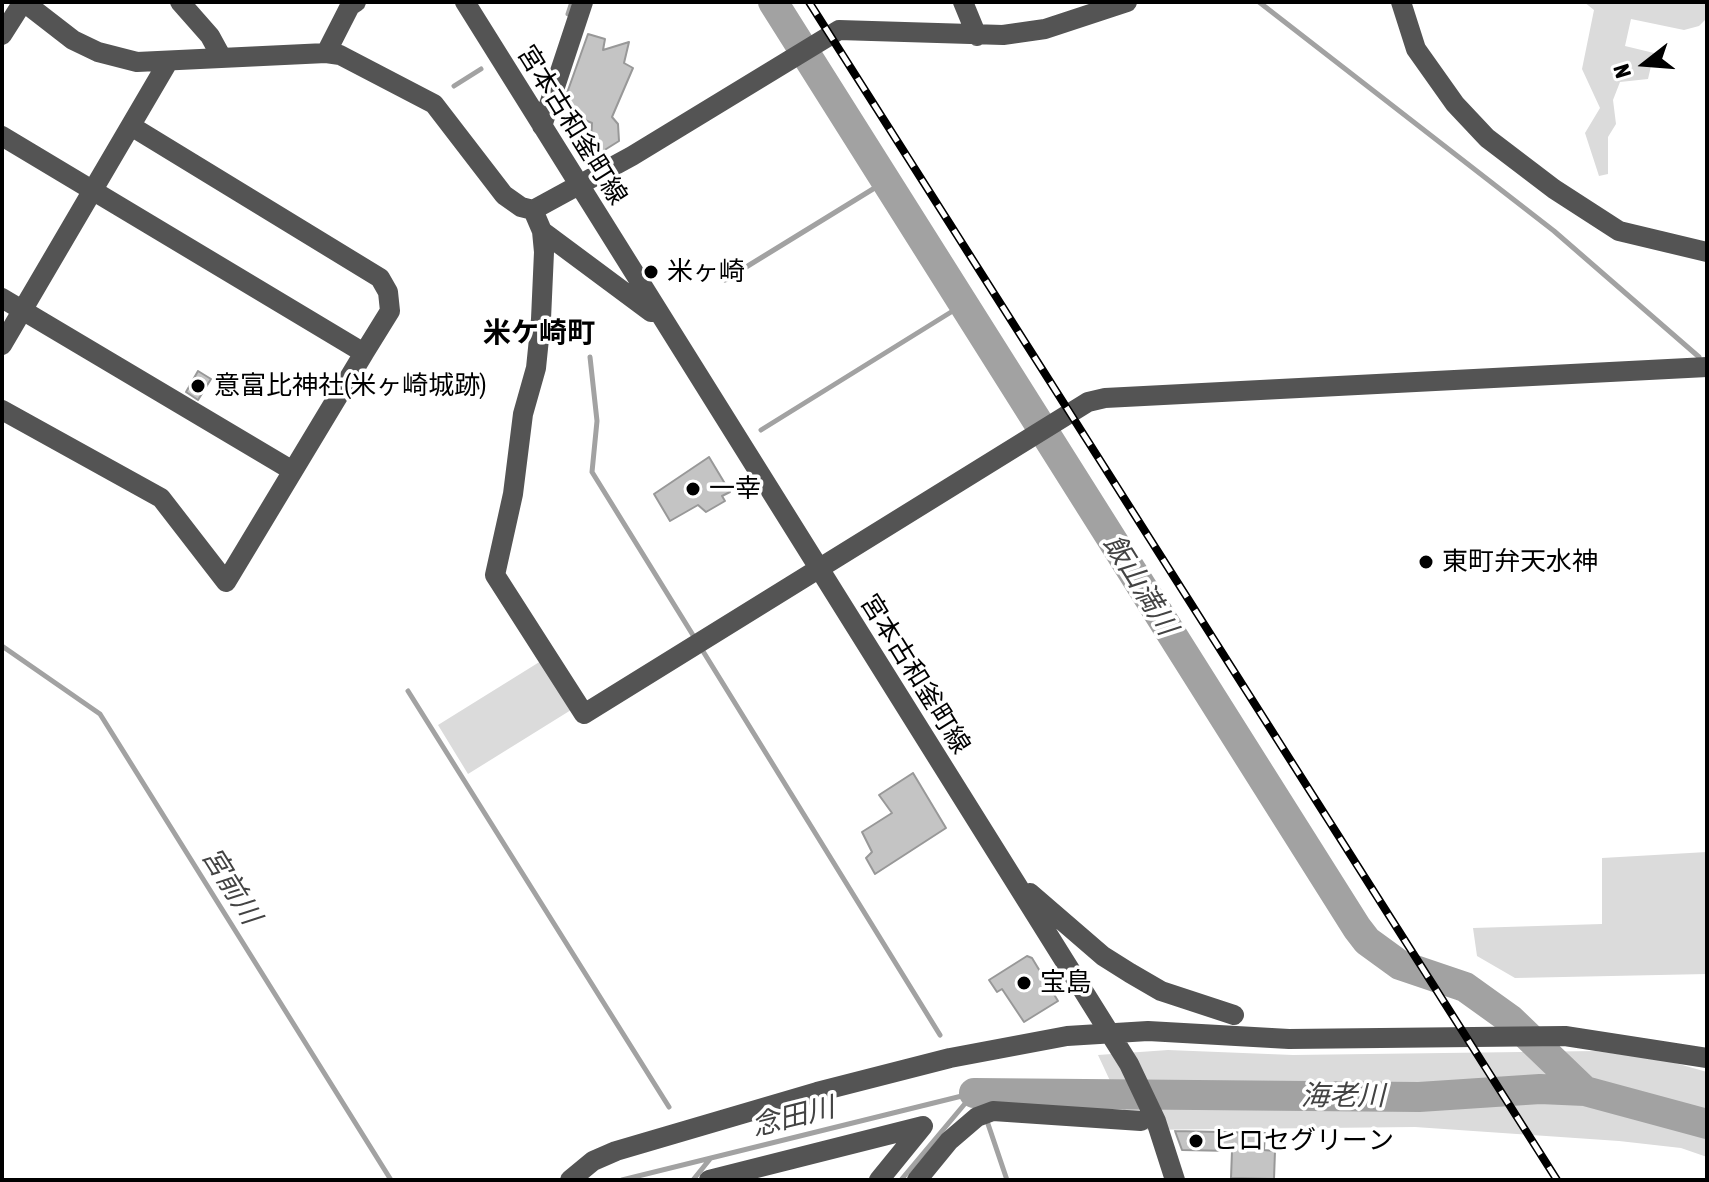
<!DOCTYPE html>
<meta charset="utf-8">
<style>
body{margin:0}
#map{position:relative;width:1709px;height:1182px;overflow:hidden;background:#fff;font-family:"Asap Condensed",sans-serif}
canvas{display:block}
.frame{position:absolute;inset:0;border:4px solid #000;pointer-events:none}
.north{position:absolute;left:1605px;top:24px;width:80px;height:80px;-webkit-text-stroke:6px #fff;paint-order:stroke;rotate:253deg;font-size:22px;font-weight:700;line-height:32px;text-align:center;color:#000}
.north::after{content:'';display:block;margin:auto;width:28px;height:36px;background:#000;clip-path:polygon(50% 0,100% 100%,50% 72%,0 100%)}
</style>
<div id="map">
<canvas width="1709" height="1182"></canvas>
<div class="frame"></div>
<div class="north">N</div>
</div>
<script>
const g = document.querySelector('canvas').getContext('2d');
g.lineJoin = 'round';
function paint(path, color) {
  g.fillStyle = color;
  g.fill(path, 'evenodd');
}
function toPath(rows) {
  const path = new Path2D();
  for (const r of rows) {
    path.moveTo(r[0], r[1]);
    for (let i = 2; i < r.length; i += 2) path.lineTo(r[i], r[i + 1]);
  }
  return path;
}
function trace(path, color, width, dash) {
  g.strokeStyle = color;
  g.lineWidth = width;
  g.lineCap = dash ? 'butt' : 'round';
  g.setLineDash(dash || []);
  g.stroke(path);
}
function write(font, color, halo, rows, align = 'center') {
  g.font = font + ' "Asap Condensed","Noto Sans JP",sans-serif';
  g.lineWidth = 7;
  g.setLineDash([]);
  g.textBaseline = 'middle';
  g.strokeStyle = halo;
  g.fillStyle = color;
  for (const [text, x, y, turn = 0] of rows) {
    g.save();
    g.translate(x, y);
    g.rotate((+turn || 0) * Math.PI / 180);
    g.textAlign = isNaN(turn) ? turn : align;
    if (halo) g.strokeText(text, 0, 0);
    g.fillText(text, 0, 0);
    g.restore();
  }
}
const green = toPath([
 [1584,2,1707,2,1707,18,1699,26,1684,30,1631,19,1625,46,1654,53,1648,79,1620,82,1613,100,1616,124,1608,137,1608,174,1599,176,1585,133,1600,108,1582,69,1594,10],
 [541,661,571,710,468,774,438,725],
 [1707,852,1707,974,1515,978,1477,956,1473,928,1602,924,1602,858],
 [1168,1050,1293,1055,1596,1051,1668,1061,1707,1072,1707,1157,1681,1148,1619,1141,1415,1127,1133,1130,1098,1055]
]);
const stream = toPath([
 [1259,2,1554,231,1699,357],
 [568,14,572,2],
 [454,86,481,69],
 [725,280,886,181],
 [590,357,597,421,592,472,696,640],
 [761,430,964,304],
 [2,646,100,714,391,1180],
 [701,648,940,1035],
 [408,691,669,1107],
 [977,1093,983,1111],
 [987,1121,1007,1180],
 [622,1180,974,1093],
 [693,1180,710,1159],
 [901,1180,973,1094]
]);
const river = toPath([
 [773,2,1357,928,1367,941,1400,965,1465,987,1511,1020,1585,1091],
 [974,1093,1419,1097,1540,1089,1585,1091,1707,1124]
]);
const building = toPath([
 [588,34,605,39,603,50,629,42,624,63,633,68,612,117,618,124,619,141,603,151,593,149,591,144,592,123,561,110,588,34],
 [198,371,211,379,198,400,186,392,198,371],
 [709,457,730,492,722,496,725,501,706,512,698,505,670,521,654,494,709,457],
 [913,773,946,828,875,874,866,858,872,852,862,832,892,813,879,795,913,773],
 [1027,956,1032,958,1058,1001,1024,1022,1002,989,997,992,989,980,1027,956],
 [1175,1131,1265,1133,1264,1150,1275,1151,1274,1179,1231,1178,1232,1151,1182,1150,1175,1131]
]);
const minor = toPath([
 [24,2,73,40,98,52,137,62,326,53,340,55,434,104,504,195,521,207,533,210,632,156,839,30,1003,35,1045,29,1127,2],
 [180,2,210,36,222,58],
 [465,2,1129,1064,1156,1121,1175,1180],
 [963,2,977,36],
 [1401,2,1416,49,1455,104,1487,138,1554,189,1619,231,1707,252],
 [2,35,23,2],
 [326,53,350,6,356,2],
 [131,126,380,278,388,292,390,311,364,353],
 [542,126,583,2],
 [2,136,364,353,226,582,161,498,2,410],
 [533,210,542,231,544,252,541,319,536,368,523,414,513,494,495,575,584,714,1088,402,1105,398,1707,367],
 [542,231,651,312],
 [2,298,293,471],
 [2,345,168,62],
 [1030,893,1103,956,1130,973,1161,991,1234,1015],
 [570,1180,593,1161,616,1151,817,1092,950,1058,1067,1036,1148,1031,1289,1039,1565,1036,1707,1058],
 [709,1180,923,1126,879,1180],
 [917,1180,949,1141,977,1117,993,1111,1141,1121]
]);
const rail = toPath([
 [809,2,1557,1180]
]);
const markers = [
 [651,272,8,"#000"],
 [198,386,8,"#000"],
 [693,489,8,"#000"],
 [1426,562,8,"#000"],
 [1024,983,8,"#000"],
 [1196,1141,8,"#000"]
];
const streetNames = [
 ["宮本古和釜町線",572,125,58],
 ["宮本古和釜町線",915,674,58]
];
const poiNames = [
 ["米ヶ崎",667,272],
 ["意富比神社(米ヶ崎城跡)",214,386],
 ["一幸",709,489],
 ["東町弁天水神",1442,562],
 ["宝島",1040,983],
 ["ヒロセグリーン",1212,1141]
];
const neighbourhoodNames = [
 ["米ケ崎町",539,333]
];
const waterNames = [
 ["飯山満川",1140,585,58],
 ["宮前川",231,886,58],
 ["海老川",1343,1096],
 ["念田川",793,1117,-14]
];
paint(green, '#dbdbdb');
trace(stream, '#a2a2a2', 5);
trace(river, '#a2a2a2', 30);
paint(building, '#c4c4c4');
trace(building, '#989898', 2);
trace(minor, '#545454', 20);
trace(rail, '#000', 8);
trace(rail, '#fff', 5, [15]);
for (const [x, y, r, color] of markers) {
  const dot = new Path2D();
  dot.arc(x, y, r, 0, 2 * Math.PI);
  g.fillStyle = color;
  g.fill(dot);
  trace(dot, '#fff', 3);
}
write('26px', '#000', '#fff', streetNames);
write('26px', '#000', '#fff', poiNames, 'left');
write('bold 28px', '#000', '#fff', neighbourhoodNames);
write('italic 28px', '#434343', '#fff', waterNames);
</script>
